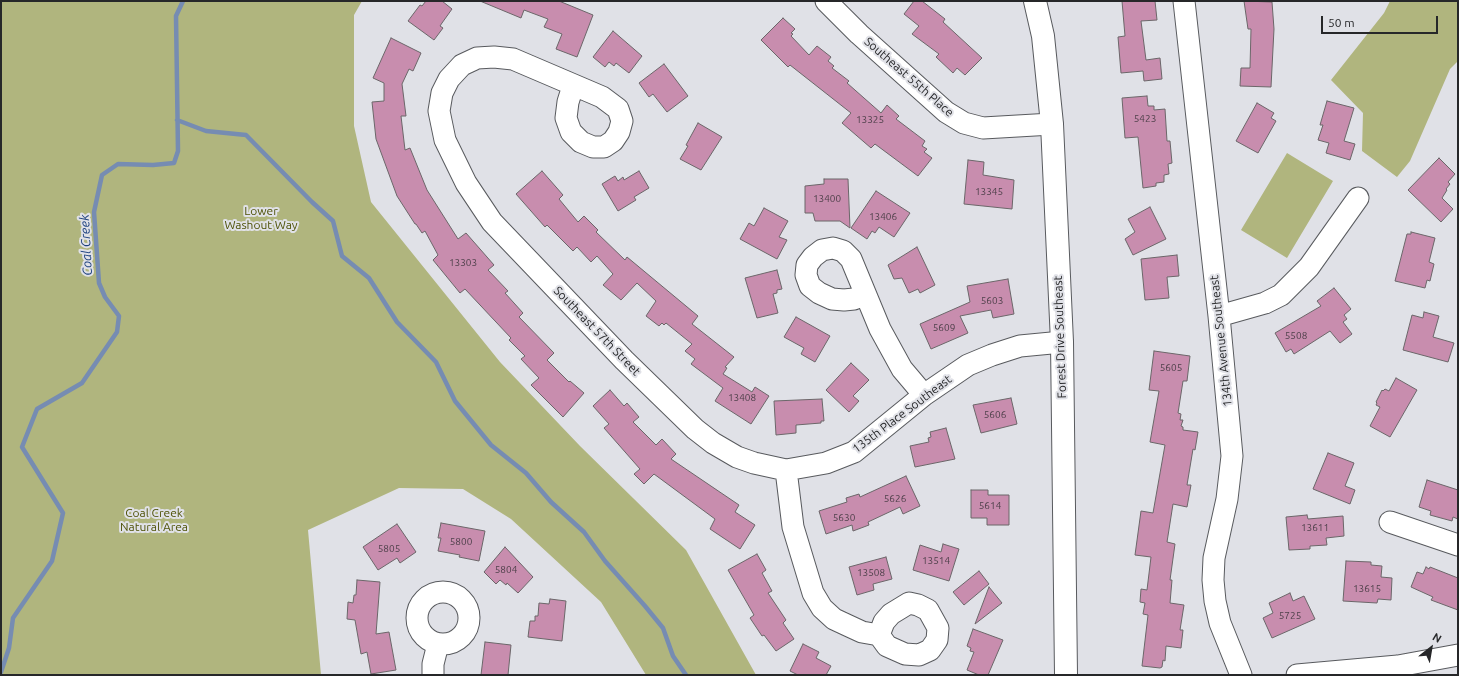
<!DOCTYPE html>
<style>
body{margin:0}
#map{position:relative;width:1459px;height:676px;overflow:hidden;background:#e0e1e7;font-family:Ubuntu,sans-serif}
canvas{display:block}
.frame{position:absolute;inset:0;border:2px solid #262729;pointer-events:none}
.north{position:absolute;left:1411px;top:628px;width:40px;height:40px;-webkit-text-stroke:3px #e0e1e7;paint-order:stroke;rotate:31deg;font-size:11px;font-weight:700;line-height:16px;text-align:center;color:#262729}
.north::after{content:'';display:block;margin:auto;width:14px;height:18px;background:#262729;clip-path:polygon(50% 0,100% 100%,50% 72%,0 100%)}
.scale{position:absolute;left:1321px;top:16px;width:117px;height:18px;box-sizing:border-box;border:2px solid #262729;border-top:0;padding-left:5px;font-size:12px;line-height:14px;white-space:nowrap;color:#262729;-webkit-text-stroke:3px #e0e1e7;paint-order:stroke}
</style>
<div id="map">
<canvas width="1459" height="676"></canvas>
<div class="frame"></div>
<div class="north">N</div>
<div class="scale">50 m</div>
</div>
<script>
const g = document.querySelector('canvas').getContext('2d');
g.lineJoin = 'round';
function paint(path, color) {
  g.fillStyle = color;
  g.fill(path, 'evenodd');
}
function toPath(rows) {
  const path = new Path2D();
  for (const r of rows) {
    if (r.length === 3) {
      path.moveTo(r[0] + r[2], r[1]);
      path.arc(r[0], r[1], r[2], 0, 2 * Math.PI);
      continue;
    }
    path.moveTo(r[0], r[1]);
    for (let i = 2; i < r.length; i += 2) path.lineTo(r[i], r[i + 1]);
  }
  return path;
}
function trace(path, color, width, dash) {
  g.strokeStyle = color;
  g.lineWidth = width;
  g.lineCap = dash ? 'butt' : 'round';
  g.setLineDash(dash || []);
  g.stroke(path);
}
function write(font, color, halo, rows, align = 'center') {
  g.font = font + ' Ubuntu,sans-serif';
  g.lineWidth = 4;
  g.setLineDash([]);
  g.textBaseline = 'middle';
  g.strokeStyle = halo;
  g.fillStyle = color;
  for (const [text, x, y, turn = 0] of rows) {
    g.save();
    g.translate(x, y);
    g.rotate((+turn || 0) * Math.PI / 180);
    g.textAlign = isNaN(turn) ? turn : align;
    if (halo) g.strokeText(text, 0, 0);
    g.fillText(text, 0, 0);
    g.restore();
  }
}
const green = toPath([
 [1,1,362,1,354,15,354,126,371,202,500,362,580,446,686,550,756,675,646,675,601,602,511,519,463,489,399,488,308,530,321,675,1,675],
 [1390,1,1458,1,1458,61,1450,69,1410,161,1397,177,1362,151,1363,113,1331,80,1384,13],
 [1287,153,1333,181,1287,258,1241,230]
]);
const stream = toPath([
 [177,120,206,131,246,135,312,202,333,221,342,256,369,278,397,322,436,362,455,401,491,445,526,473,551,502,584,532,605,561,645,606,663,628,673,656,686,675],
 [1,672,9,648,13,618,52,561,63,513,22,447,37,409,82,383,117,332,119,316,105,297,99,283,94,212,102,175,118,164,153,165,174,163,178,151,176,16,183,1]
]);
const building = toPath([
 [426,1,442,1,452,9,442,23,440,26,443,28,434,40,408,21,420,5,422,6,426,1],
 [480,1,559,1,593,15,577,57,556,49,562,34,544,27,548,19,524,10,521,18,480,1],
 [914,1,922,1,945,19,943,22,982,58,965,75,957,68,953,73,936,57,939,54,912,34,919,26,904,14,914,1],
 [1122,1,1155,1,1157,20,1141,21,1146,60,1160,58,1162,79,1144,81,1143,71,1121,73,1118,37,1125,36,1122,1],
 [1244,1,1272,2,1274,29,1271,87,1240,86,1241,68,1250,68,1251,29,1248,29,1244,1],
 [783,18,795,29,791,33,793,34,791,36,809,55,817,46,831,57,828,61,834,66,832,68,849,81,847,83,881,113,887,105,899,116,896,119,925,141,922,146,927,149,924,152,932,158,918,176,875,144,871,148,842,123,851,113,790,65,788,67,761,40,783,18],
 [613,31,642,56,629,73,616,63,614,66,609,62,605,67,593,57,613,31],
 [391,38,421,53,413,71,409,69,402,84,406,116,401,116,405,150,410,148,427,190,458,239,466,233,494,265,488,270,508,291,505,293,523,313,519,317,554,353,547,360,569,382,570,381,584,393,563,417,531,385,539,378,521,359,525,356,509,340,511,338,465,289,460,293,433,260,438,255,425,231,422,233,416,224,415,224,397,196,376,139,372,102,384,101,384,83,373,78,391,38],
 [664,64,688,96,667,112,653,94,649,97,639,83,664,64],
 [1147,96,1148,106,1154,106,1154,110,1165,109,1167,141,1170,141,1172,163,1168,164,1169,174,1164,175,1164,182,1156,183,1156,186,1143,188,1138,137,1125,138,1122,98,1147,96],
 [1327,101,1354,108,1344,141,1355,144,1350,160,1326,153,1329,143,1318,140,1323,125,1320,125,1327,101],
 [1257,103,1274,113,1271,118,1276,121,1258,153,1236,141,1257,103],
 [698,123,722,137,701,170,680,159,688,146,686,145,698,123],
 [1439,158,1455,174,1448,182,1450,184,1446,189,1447,190,1442,198,1453,209,1441,222,1408,190,1439,158],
 [968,160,984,162,983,175,1014,180,1012,209,964,204,968,160],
 [542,171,563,195,559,199,578,222,584,216,598,230,596,232,625,260,627,257,698,316,692,324,734,357,725,367,727,368,723,374,752,392,755,387,769,396,751,424,715,401,723,388,691,364,695,359,685,351,692,344,666,323,664,325,662,323,659,326,646,316,656,301,637,283,621,300,603,285,613,274,597,256,591,262,577,247,573,251,547,225,545,227,516,194,542,171],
 [639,171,649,188,634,197,636,200,618,211,602,184,615,176,618,181,623,177,624,180,639,171],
 [824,179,848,179,850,228,840,221,815,221,813,213,805,213,805,186,824,184,824,179],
 [876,191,910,213,894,237,879,227,875,233,872,231,867,239,851,228,876,191],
 [1150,207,1166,239,1133,255,1125,239,1135,232,1128,219,1150,207],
 [764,208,788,221,779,237,787,240,777,259,740,239,749,223,754,226,764,208],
 [1411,232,1435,238,1429,262,1434,264,1430,281,1427,280,1425,288,1395,281,1407,234,1411,234,1411,232],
 [917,247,935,285,920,293,918,289,909,293,902,278,894,279,888,265,917,247],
 [1177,255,1179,276,1167,277,1169,298,1145,300,1141,259,1177,255],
 [777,270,782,289,777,290,777,293,773,294,778,313,757,318,745,278,777,270],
 [1008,279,1014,314,993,318,991,310,960,316,968,333,931,349,920,324,970,302,967,286,1008,279],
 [1334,288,1351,309,1344,315,1347,319,1343,322,1352,334,1340,343,1330,331,1294,354,1291,349,1286,352,1275,333,1321,306,1317,301,1334,288],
 [1424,312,1439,316,1433,337,1454,343,1448,362,1403,350,1412,315,1423,318,1424,312],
 [796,317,830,336,815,362,801,354,804,348,784,337,796,317],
 [1154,351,1190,356,1187,381,1183,381,1178,413,1181,414,1180,420,1183,420,1181,426,1183,427,1183,430,1198,432,1195,450,1193,449,1187,485,1191,485,1187,507,1173,504,1167,542,1175,544,1170,580,1172,580,1170,603,1184,605,1180,630,1183,630,1181,648,1166,646,1165,661,1163,660,1162,667,1160,668,1142,666,1148,615,1143,614,1145,603,1140,602,1141,589,1147,590,1151,557,1135,555,1141,511,1153,513,1165,445,1150,442,1159,391,1149,390,1154,351],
 [851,363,869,380,853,396,859,401,849,412,826,390,851,363],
 [1396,378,1417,390,1390,437,1370,426,1380,407,1376,405,1377,403,1376,402,1382,390,1383,391,1385,389,1389,391,1396,378],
 [610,390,624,406,627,403,639,417,633,422,656,445,662,439,676,454,671,459,739,505,735,512,755,525,740,549,710,529,715,519,654,474,644,484,634,474,640,469,604,428,609,424,593,406,610,390],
 [1011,398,1017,424,981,433,973,405,1011,398],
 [822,399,824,421,821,421,821,423,796,425,796,433,776,435,774,401,822,399],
 [946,428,955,459,915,467,910,446,929,442,928,438,931,437,930,432,946,428],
 [1328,453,1354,463,1345,486,1355,490,1350,504,1313,489,1328,453],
 [906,476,920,506,903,514,900,507,868,522,869,525,853,531,852,525,826,534,819,511,847,502,846,498,859,494,860,497,906,476],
 [1427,480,1458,490,1458,519,1453,517,1452,521,1430,515,1431,511,1419,507,1427,480],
 [971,490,988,490,988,495,1009,495,1009,525,987,525,987,518,971,518,971,490],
 [1307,515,1308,519,1343,516,1344,536,1326,538,1327,545,1310,546,1310,549,1289,550,1286,517,1307,515],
 [441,523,485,531,479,561,459,557,460,555,438,551,441,538,438,538,441,523],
 [397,524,416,552,400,563,397,558,378,570,363,547,397,524],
 [943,544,959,549,949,581,913,570,920,545,941,552,943,544],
 [505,547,533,577,518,593,507,583,506,585,500,580,496,584,484,572,505,547],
 [757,554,766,570,762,573,772,591,768,593,786,620,783,623,794,639,776,651,764,635,762,636,750,618,754,615,728,570,757,554],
 [886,557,892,579,873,584,874,590,857,595,849,567,886,557],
 [1346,561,1371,562,1371,565,1382,566,1381,577,1392,578,1391,600,1378,599,1377,603,1343,601,1346,561],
 [1426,567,1429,569,1430,567,1458,578,1458,610,1431,600,1433,597,1411,587,1417,572,1423,574,1426,567],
 [979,571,989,584,964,605,953,592,979,571],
 [357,580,380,582,376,634,389,632,396,670,371,674,367,652,361,654,355,620,347,619,348,602,353,603,354,595,356,595,357,580],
 [989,587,1002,603,975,624,989,587],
 [1290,593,1293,601,1304,596,1315,619,1272,638,1263,618,1273,613,1269,603,1290,593],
 [550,599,566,601,562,641,528,637,530,621,535,621,535,616,538,616,539,603,549,604,550,599],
 [973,629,1003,640,988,675,979,675,967,670,974,652,970,651,971,648,967,646,973,629],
 [485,642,511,645,508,675,481,675,485,642],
 [803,644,819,652,816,658,831,666,826,675,798,675,790,671,803,644]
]);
const minor = toPath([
 [826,1,859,34,946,112,964,123,983,128,1052,124],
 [1184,1,1219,316,1232,456,1227,499,1214,558,1213,580,1215,601,1220,623,1241,675],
 [573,86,568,102,566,118,571,132,581,142,593,147,604,147,613,141,619,132,622,121,618,109,602,97,513,59,494,57,477,58,462,65,449,79,442,93,439,111,445,140,466,183,492,222,624,360,695,429,713,443,737,457,754,463,786,470,793,527,813,593,822,608,834,619,849,626,862,632,879,635,887,646,905,654,919,655,930,650,937,640,938,628,928,610,918,605,909,603,891,614,884,622,879,635],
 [865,294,854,299,844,300,832,299,819,293,810,286,806,275,807,265,813,257,822,250,833,248,843,251,851,259,880,329,902,369,924,395],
 [1219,316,1265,303,1281,295,1309,267,1358,198],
 [786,470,826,463,854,452,924,395,968,365,992,355,1020,346,1062,342],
 [1390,522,1458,545],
 [443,618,26],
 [433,675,433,664,438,644],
 [1297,675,1398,666,1458,655]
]);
const major = toPath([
 [1035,1,1043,36,1052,124,1062,342,1066,675]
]);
const numberNames = [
 ["5423",1145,119],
 ["13325",870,120],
 ["13345",989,192],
 ["13400",827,199],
 ["13406",883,217],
 ["13303",463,263],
 ["5603",992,301],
 ["5609",944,328],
 ["5508",1296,336],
 ["5605",1171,368],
 ["13408",742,398],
 ["5606",995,415],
 ["5626",895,499],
 ["5614",990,506],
 ["5630",844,518],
 ["13611",1315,528],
 ["5800",461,542],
 ["5805",389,549],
 ["13514",936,561],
 ["5804",506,570],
 ["13508",871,573],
 ["13615",1367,589],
 ["5725",1290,616]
];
const streetNames = [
 ["Southeast 55th Place",909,77,41],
 ["Southeast 57th Street",597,331,46],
 ["Forest Drive Southeast",1060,337,-92],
 ["134th Avenue Southeast",1221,341,-96],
 ["135th Place Southeast",902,414,-37]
];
const parkNames = [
 ["Lower",261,211],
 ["Washout Way",261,225],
 ["Coal Creek",154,513],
 ["Natural Area",154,527]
];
const waterNames = [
 ["Coal Creek",86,245,-93]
];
paint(green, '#b0b57e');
trace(stream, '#768cb2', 4.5);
paint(building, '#c88dae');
trace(building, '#6b6669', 1);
trace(minor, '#585a5e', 23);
trace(major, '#585a5e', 24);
trace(minor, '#fff', 21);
trace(major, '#fff', 22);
write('10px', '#4e404a', null, numberNames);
write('12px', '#262729', '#e0e1e7', streetNames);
write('12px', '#4e5207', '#e0e1e7', parkNames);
write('italic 13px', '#1d417f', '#e0e1e7', waterNames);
</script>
